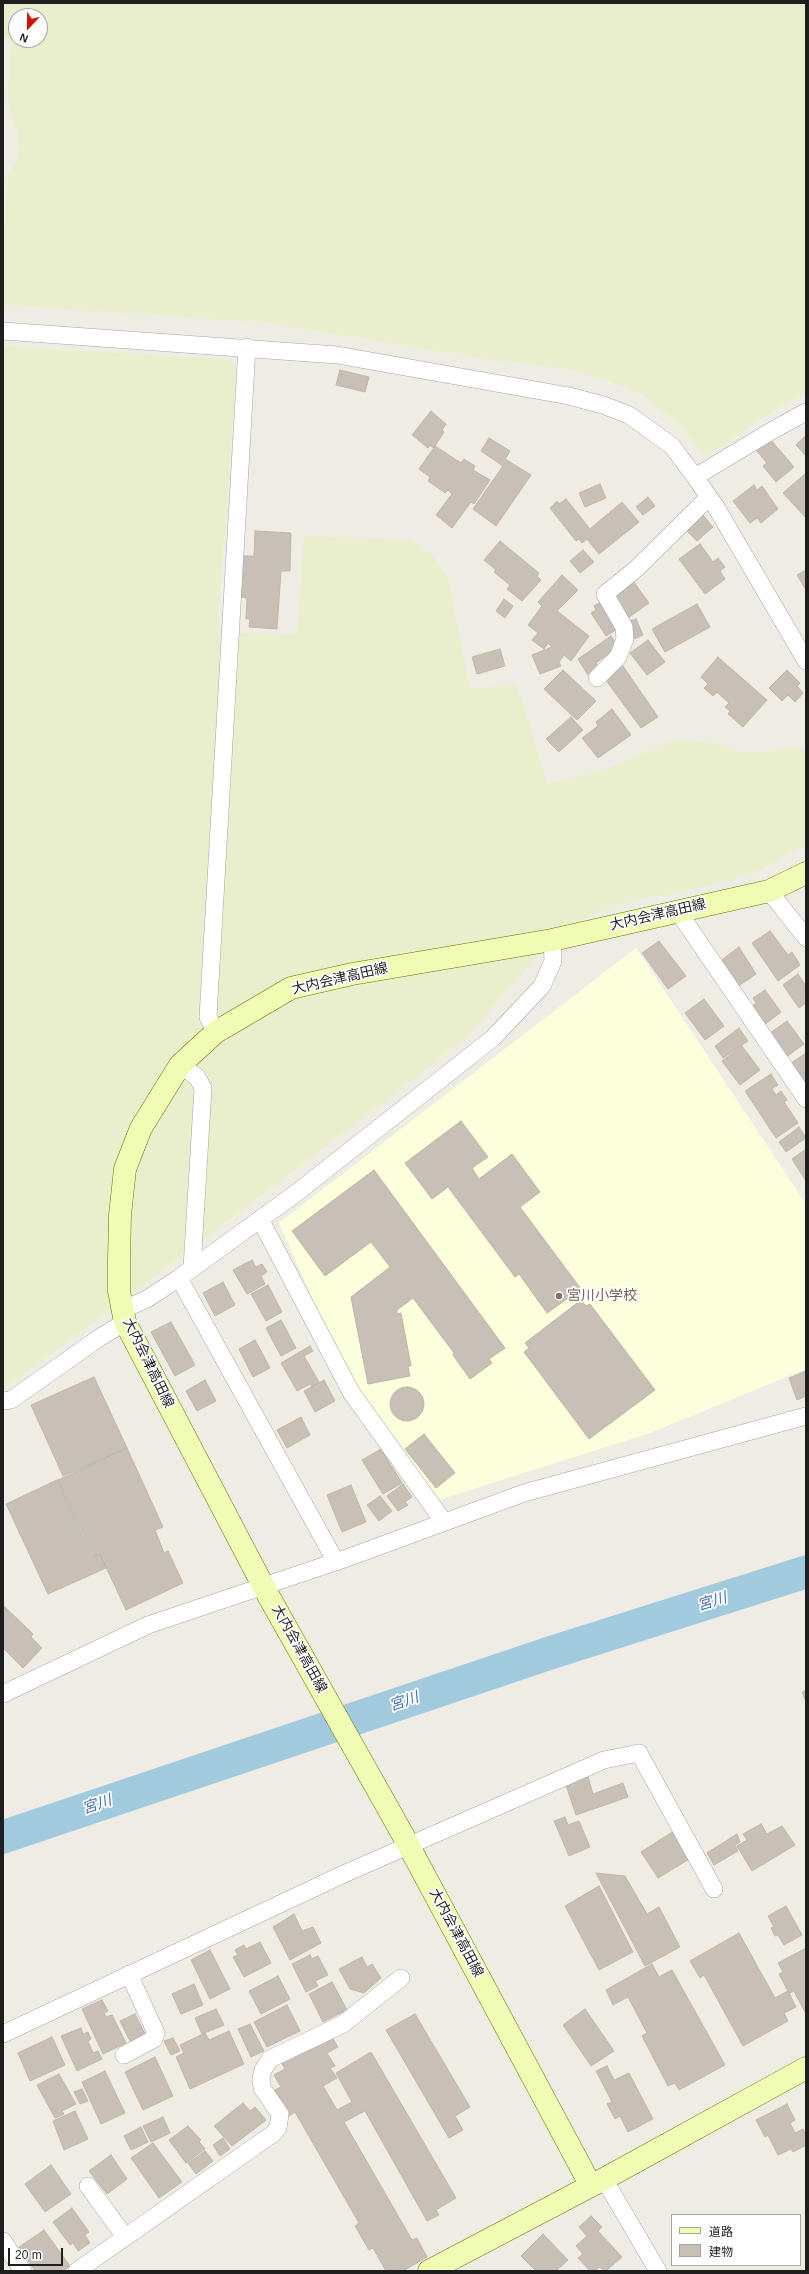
<!DOCTYPE html>
<meta charset="utf-8">
<style>
body{margin:0}
#map{position:relative;width:809px;height:2274px;overflow:hidden;background:#efede3;font-family:Arial,"Noto Sans JP",sans-serif}
canvas{display:block}
.frame{position:absolute;inset:0;border:4px solid #1e1e1e;pointer-events:none}
.legend{position:absolute;left:671px;top:2214px;width:130px;height:52px;box-sizing:border-box;background:#fff;border:1px solid #a5a5a5;margin:0;padding:5px 7px;list-style:none;font-size:12px;color:#1e1e1e}
.legend li{display:flex;align-items:center;gap:8px;height:20px}
.legend b{width:20px;border:1px solid #a5a5a5}
.north{position:absolute;left:8px;top:8px;width:40px;height:40px;box-sizing:border-box;background:#fff;border:1px solid #a5a5a5;border-radius:50%;rotate:202deg;font-size:11px;font-weight:700;line-height:16px;text-align:center;color:#1e1e1e}
.north::after{content:'';display:block;margin:auto;width:14px;height:18px;background:#cb1700;clip-path:polygon(50% 0,100% 100%,50% 72%,0 100%)}
.scale{position:absolute;left:8px;top:2248px;width:55px;height:18px;box-sizing:border-box;border:2px solid #1e1e1e;border-top:0;padding-left:5px;font-size:12px;line-height:14px;white-space:nowrap;color:#1e1e1e;-webkit-text-stroke:3px #fff;paint-order:stroke}
</style>
<div id="map">
<canvas width="809" height="2274"></canvas>
<div class="frame"></div>
<ul class="legend">
<li><b style="height:5px;background:#f0fcb4"></b>道路</li>
<li><b style="height:11px;background:#c7c0b6"></b>建物</li>
</ul>
<div class="north">N</div>
<div class="scale">20 m</div>
</div>
<script>
const g = document.querySelector('canvas').getContext('2d');
g.lineJoin = 'round';
function paint(path, color) {
  g.fillStyle = color;
  g.fill(path, 'evenodd');
}
function toPath(rows) {
  const path = new Path2D();
  for (const r of rows) {
    if (r.length === 3) {
      path.moveTo(r[0] + r[2], r[1]);
      path.arc(r[0], r[1], r[2], 0, 2 * Math.PI);
      continue;
    }
    path.moveTo(r[0], r[1]);
    for (let i = 2; i < r.length; i += 2) path.lineTo(r[i], r[i + 1]);
  }
  return path;
}
function trace(path, color, width, dash) {
  g.strokeStyle = color;
  g.lineWidth = width;
  g.lineCap = dash ? 'butt' : 'round';
  g.setLineDash(dash || []);
  g.stroke(path);
}
function write(font, color, halo, rows, align = 'center') {
  g.font = font + ' Arial,"Noto Sans JP",sans-serif';
  g.lineWidth = 3.5;
  g.setLineDash([]);
  g.textBaseline = 'middle';
  g.strokeStyle = halo;
  g.fillStyle = color;
  for (const [text, x, y, turn = 0] of rows) {
    g.save();
    g.translate(x, y);
    g.rotate((+turn || 0) * Math.PI / 180);
    g.textAlign = isNaN(turn) ? turn : align;
    if (halo) g.strokeText(text, 0, 0);
    g.fillText(text, 0, 0);
    g.restore();
  }
}
const education = toPath([
 [636,948,806,1204,806,1369,650,1433,432,1502,353,1390,279,1223]
]);
const farmland = toPath([
 [3,3,806,3,806,393,786,403,706,456,680,426,645,396,604,379,557,367,500,361,262,322,3,305,3,245,8,174,19,156,18,134,7,100,12,38,3,37],
 [16,16,40,16,40,40,16,40],
 [3,346,231,360,237,368,217,632,297,635,304,536,408,540,432,554,448,578,470,689,517,685,547,783,601,771,678,739,715,743,741,753,771,751,788,747,806,750,806,845,760,870,719,883,616,905,592,914,540,954,468,1035,409,1083,95,1322,3,1389]
]);
const river = toPath([
 [3,1837,553,1652,806,1572]
]);
const building = toPath([
 [340,370,369,377,365,392,336,385,340,370],
 [431,411,446,424,442,430,444,432,435,446,433,448,430,445,428,448,412,435,431,411],
 [806,435,806,456,796,445,806,435],
 [489,438,510,451,505,459,531,475,496,526,473,509,503,466,481,451,489,438],
 [770,439,794,467,776,482,763,466,767,463,756,450,770,439],
 [435,446,461,463,464,459,475,466,473,470,490,480,474,504,471,502,452,528,436,515,452,494,448,490,445,493,428,481,430,477,419,469,435,446],
 [806,473,806,518,783,493,806,473],
 [600,484,606,498,585,507,579,493,600,484],
 [754,485,757,490,762,486,778,509,761,523,757,518,750,523,733,501,754,485],
 [648,497,655,506,643,515,636,507,648,497],
 [566,499,590,529,622,502,639,522,599,554,587,539,582,543,579,539,576,541,550,508,557,501,559,504,566,499],
 [702,514,713,527,697,541,685,529,702,514],
 [255,531,291,533,290,571,281,571,277,629,249,627,250,619,246,619,247,598,241,597,243,556,254,556,255,531],
 [500,541,539,573,537,576,541,580,522,601,507,589,510,585,494,572,496,570,484,560,500,541],
 [700,544,713,562,718,558,725,567,720,571,725,579,705,594,679,559,700,544],
 [583,550,594,562,580,573,570,561,583,550],
 [806,570,806,590,797,575,806,570],
 [562,575,578,590,557,611,589,636,571,661,564,655,559,662,561,666,540,674,532,655,552,647,548,643,544,649,532,640,538,633,528,625,542,606,538,602,562,575],
 [633,581,649,603,629,617,613,596,633,581],
 [504,599,513,606,505,618,496,611,504,599],
 [603,601,619,628,606,636,591,613,596,610,594,606,603,601],
 [697,604,710,627,665,652,652,629,697,604],
 [636,619,643,635,634,639,627,622,636,619],
 [611,636,618,647,596,663,598,668,588,675,578,659,611,636],
 [648,640,665,662,647,675,630,653,648,640],
 [500,649,505,666,477,674,472,657,500,649],
 [718,657,767,700,743,727,728,714,730,711,725,707,729,703,717,692,713,696,704,688,708,684,701,677,718,657],
 [623,666,658,717,641,728,605,679,623,666],
 [563,670,596,701,577,720,544,689,563,670],
 [787,670,800,683,797,686,803,693,795,702,788,695,782,701,769,688,787,670],
 [612,709,631,735,598,758,582,738,598,726,596,722,612,709],
 [571,717,583,730,559,752,546,739,571,717],
 [770,931,788,955,792,952,800,965,778,981,752,943,770,931],
 [659,941,686,976,668,989,642,953,659,941],
 [739,947,756,974,737,987,719,962,739,947],
 [798,974,806,986,806,1003,799,1008,783,985,798,974],
 [765,990,781,1012,763,1026,750,1008,756,1003,753,998,765,990],
 [704,999,724,1026,705,1040,685,1013,704,999],
 [787,1021,804,1044,786,1057,769,1034,787,1021],
 [739,1028,748,1041,723,1058,715,1046,739,1028],
 [742,1046,760,1070,740,1085,722,1061,742,1046],
 [806,1053,806,1086,790,1064,806,1053],
 [771,1074,778,1085,772,1089,776,1095,781,1091,787,1100,784,1102,798,1123,776,1138,745,1091,771,1074],
 [461,1121,488,1157,472,1168,479,1179,512,1154,540,1192,520,1207,581,1289,547,1313,519,1274,515,1277,448,1187,432,1199,405,1163,461,1121],
 [799,1127,806,1138,786,1152,779,1142,799,1127],
 [806,1149,806,1181,792,1159,806,1149],
 [374,1170,505,1348,489,1359,492,1363,470,1379,453,1355,454,1353,413,1298,397,1310,397,1314,401,1313,411,1366,408,1366,410,1376,368,1384,351,1297,390,1267,371,1242,325,1276,292,1231,374,1170],
 [252,1260,256,1267,262,1264,267,1272,261,1276,265,1284,247,1294,233,1270,252,1260],
 [223,1282,235,1305,215,1316,203,1293,223,1282],
 [268,1285,282,1312,266,1321,251,1294,268,1285],
 [581,1300,586,1306,590,1304,655,1390,589,1439,524,1352,529,1348,525,1343,581,1300],
 [281,1320,296,1348,281,1356,266,1328,281,1320],
 [171,1322,195,1365,175,1376,151,1332,171,1322],
 [255,1340,270,1368,253,1377,239,1349,255,1340],
 [310,1346,313,1351,304,1356,319,1382,312,1387,310,1384,297,1391,281,1363,310,1346],
 [806,1371,806,1396,797,1400,789,1378,806,1371],
 [94,1377,127,1448,63,1476,31,1405,94,1377],
 [205,1380,216,1401,197,1411,186,1391,205,1380],
 [324,1380,335,1401,315,1412,304,1391,324,1380],
 [407,1404,17],
 [301,1417,310,1435,287,1448,277,1430,301,1417],
 [424,1434,455,1473,436,1488,405,1449,424,1434],
 [127,1448,163,1527,155,1530,164,1553,168,1551,183,1583,126,1610,100,1554,94,1556,58,1480,127,1448],
 [381,1449,402,1483,383,1494,362,1460,381,1449],
 [57,1480,93,1557,100,1554,106,1568,48,1594,6,1504,57,1480],
 [403,1484,412,1497,405,1502,408,1505,398,1511,387,1496,403,1484],
 [351,1485,366,1522,342,1532,327,1495,351,1485],
 [380,1496,392,1511,379,1521,367,1505,380,1496],
 [3,1605,33,1634,31,1637,42,1648,23,1668,3,1648,3,1605],
 [806,1690,806,1702,802,1692,806,1690],
 [588,1777,593,1794,623,1783,628,1797,576,1815,566,1785,588,1777],
 [565,1817,568,1825,579,1821,590,1847,569,1856,554,1821,565,1817],
 [761,1824,767,1834,782,1826,795,1845,752,1871,737,1846,747,1840,743,1834,761,1824],
 [674,1831,691,1858,658,1878,641,1852,674,1831],
 [737,1834,740,1842,735,1845,738,1851,714,1865,707,1853,737,1834],
 [596,1873,625,1876,647,1914,659,1907,680,1947,645,1966,596,1873],
 [599,1886,633,1952,599,1970,565,1906,599,1886],
 [786,1906,802,1935,784,1945,778,1935,775,1936,771,1928,774,1927,768,1916,786,1906],
 [294,1914,302,1931,313,1927,321,1943,290,1960,273,1927,294,1914],
 [739,1933,775,1998,788,1991,796,2007,784,2013,788,2021,743,2046,704,1975,700,1978,690,1961,739,1933],
 [260,1942,271,1963,244,1977,233,1957,238,1955,235,1950,244,1945,246,1949,260,1942],
 [806,1948,806,2014,794,1991,789,1993,779,1974,783,1972,778,1963,806,1948],
 [210,1950,230,1989,210,1999,191,1960,210,1950],
 [310,1955,312,1959,318,1956,328,1975,315,1981,318,1986,306,1992,292,1964,310,1955],
 [362,1957,367,1967,372,1964,381,1978,364,1993,350,1989,339,1969,362,1957],
 [652,1964,659,1977,672,1970,725,2065,679,2090,675,2083,668,2086,642,2036,647,2033,628,1997,613,2005,606,1990,652,1964],
 [278,1976,290,1999,261,2014,249,1991,278,1976],
 [332,1982,347,2010,323,2022,309,1994,332,1982],
 [194,1984,203,2005,181,2014,172,1994,194,1984],
 [102,2000,108,2011,104,2013,106,2017,112,2015,126,2043,103,2054,82,2009,102,2000],
 [287,2005,300,2031,267,2047,254,2022,287,2005],
 [216,2009,224,2025,202,2034,195,2018,216,2009],
 [585,2009,614,2051,591,2066,563,2025,585,2009],
 [135,2014,145,2034,141,2041,132,2045,120,2021,135,2014],
 [415,2014,470,2107,455,2116,463,2130,449,2138,386,2030,415,2014],
 [250,2024,264,2051,251,2057,238,2029,250,2024],
 [81,2028,83,2034,88,2032,91,2039,88,2041,93,2053,98,2051,102,2059,77,2071,61,2036,81,2028],
 [229,2031,244,2064,190,2089,176,2057,184,2053,180,2045,205,2033,209,2040,229,2031],
 [52,2037,65,2065,30,2081,18,2053,52,2037],
 [332,2037,338,2047,327,2053,335,2066,330,2068,337,2078,323,2086,337,2110,352,2102,336,2073,371,2052,456,2198,436,2210,439,2215,427,2221,365,2111,344,2122,412,2240,417,2238,427,2257,403,2271,386,2271,373,2248,369,2250,355,2226,359,2223,295,2112,287,2117,273,2091,281,2087,274,2075,285,2069,281,2062,332,2037],
 [173,2038,180,2051,171,2055,164,2041,173,2038],
 [155,2057,173,2096,143,2110,125,2072,155,2057],
 [607,2066,614,2080,629,2073,653,2119,628,2132,620,2116,615,2119,607,2104,612,2102,596,2071,607,2066],
 [105,2071,125,2113,101,2124,82,2082,105,2071],
 [59,2074,76,2104,62,2111,64,2114,55,2118,37,2085,59,2074],
 [82,2089,88,2101,80,2104,74,2092,82,2089],
 [243,2103,250,2111,255,2107,266,2120,232,2146,214,2126,243,2103],
 [787,2104,795,2120,790,2123,795,2133,803,2129,806,2135,806,2145,793,2152,791,2149,778,2155,768,2135,765,2137,756,2120,787,2104],
 [75,2111,88,2139,64,2150,53,2121,75,2111],
 [163,2117,170,2133,151,2142,143,2126,163,2117],
 [188,2126,201,2140,199,2142,205,2149,186,2163,169,2140,188,2126],
 [141,2127,148,2142,131,2150,124,2136,141,2127],
 [223,2138,230,2149,220,2156,213,2145,223,2138],
 [153,2143,182,2182,159,2198,131,2158,153,2143],
 [205,2151,213,2161,196,2174,188,2163,205,2151],
 [111,2155,127,2179,107,2194,89,2171,111,2155],
 [51,2165,71,2194,45,2212,25,2184,51,2165],
 [72,2208,89,2232,85,2235,90,2243,78,2251,73,2243,70,2245,53,2222,72,2208],
 [591,2216,602,2227,598,2231,622,2257,606,2271,599,2267,595,2271,590,2271,578,2258,583,2254,576,2246,587,2236,579,2227,591,2216],
 [44,2230,70,2266,63,2271,35,2271,19,2247,44,2230],
 [543,2234,568,2260,556,2271,536,2271,521,2256,543,2234]
]);
const street = toPath([
 [3,331,337,355,569,396,603,405,629,415,672,446,695,477,716,507,806,661],
 [695,477,773,430,806,412],
 [597,678,618,657,625,639,624,627,605,594,636,569,709,497],
 [769,891,806,938],
 [677,910,806,1099],
 [216,1032,208,1017,247,347],
 [180,1065,197,1077,203,1088,192,1268],
 [260,1219,351,1392,444,1522],
 [179,1278,336,1562],
 [122,1310,147,1299,179,1278,295,1194,493,1038,542,986,553,961,552,940],
 [3,1401,11,1400,99,1338,125,1322],
 [3,1694,148,1625,347,1558,524,1493,806,1416],
 [3,2034,346,1873,604,1760,639,1753,714,1889],
 [124,2055,154,2039,156,2033,129,1974],
 [604,2179,658,2271],
 [88,2186,125,2237],
 [3,2241,23,2271],
 [77,2271,274,2133,278,2128,280,2114,262,2088,261,2079,263,2070,270,2059,343,2024,401,1978]
]);
const secondary = toPath([
 [591,2186,403,1835,268,1595,125,1322,119,1291,119,1261,120,1215,125,1169,141,1128,180,1065,216,1032,291,988,352,974,552,940,769,891,806,873],
 [429,2271,604,2179,806,2068]
]);
const markers = [
 [559,1296,4,"#8d6e63"]
];
const streetNames = [
 ["大内会津高田線",658,915,-13],
 ["大内会津高田線",340,979,-13],
 ["大内会津高田線",148,1363,64],
 ["大内会津高田線",299,1649,61],
 ["大内会津高田線",456,1933,62]
];
const educationNames = [
 ["宮川小学校",567,1296]
];
const waterNames = [
 ["宮川",712,1602,-17],
 ["宮川",404,1702,-19],
 ["宮川",97,1805,-19]
];
paint(education, '#fbffdc');
paint(farmland, '#e9efcd');
trace(river, '#a1cadf', 33);
paint(building, '#c7c0b6');
trace(building, '#c2b5a5', 1);
trace(street, '#a5a5a5', 18);
trace(secondary, '#5e7900', 23);
trace(street, '#fff', 17);
trace(secondary, '#f0fcb4', 22);
for (const [x, y, r, color] of markers) {
  const dot = new Path2D();
  dot.arc(x, y, r, 0, 2 * Math.PI);
  g.fillStyle = color;
  g.fill(dot);
  trace(dot, '#fff', 1.5);
}
write('14px', '#1e1e1e', '#fff', streetNames);
write('14px', '#785e54', '#fff', educationNames, 'left');
write('italic 15px', '#456fb2', '#fff', waterNames);
</script>
